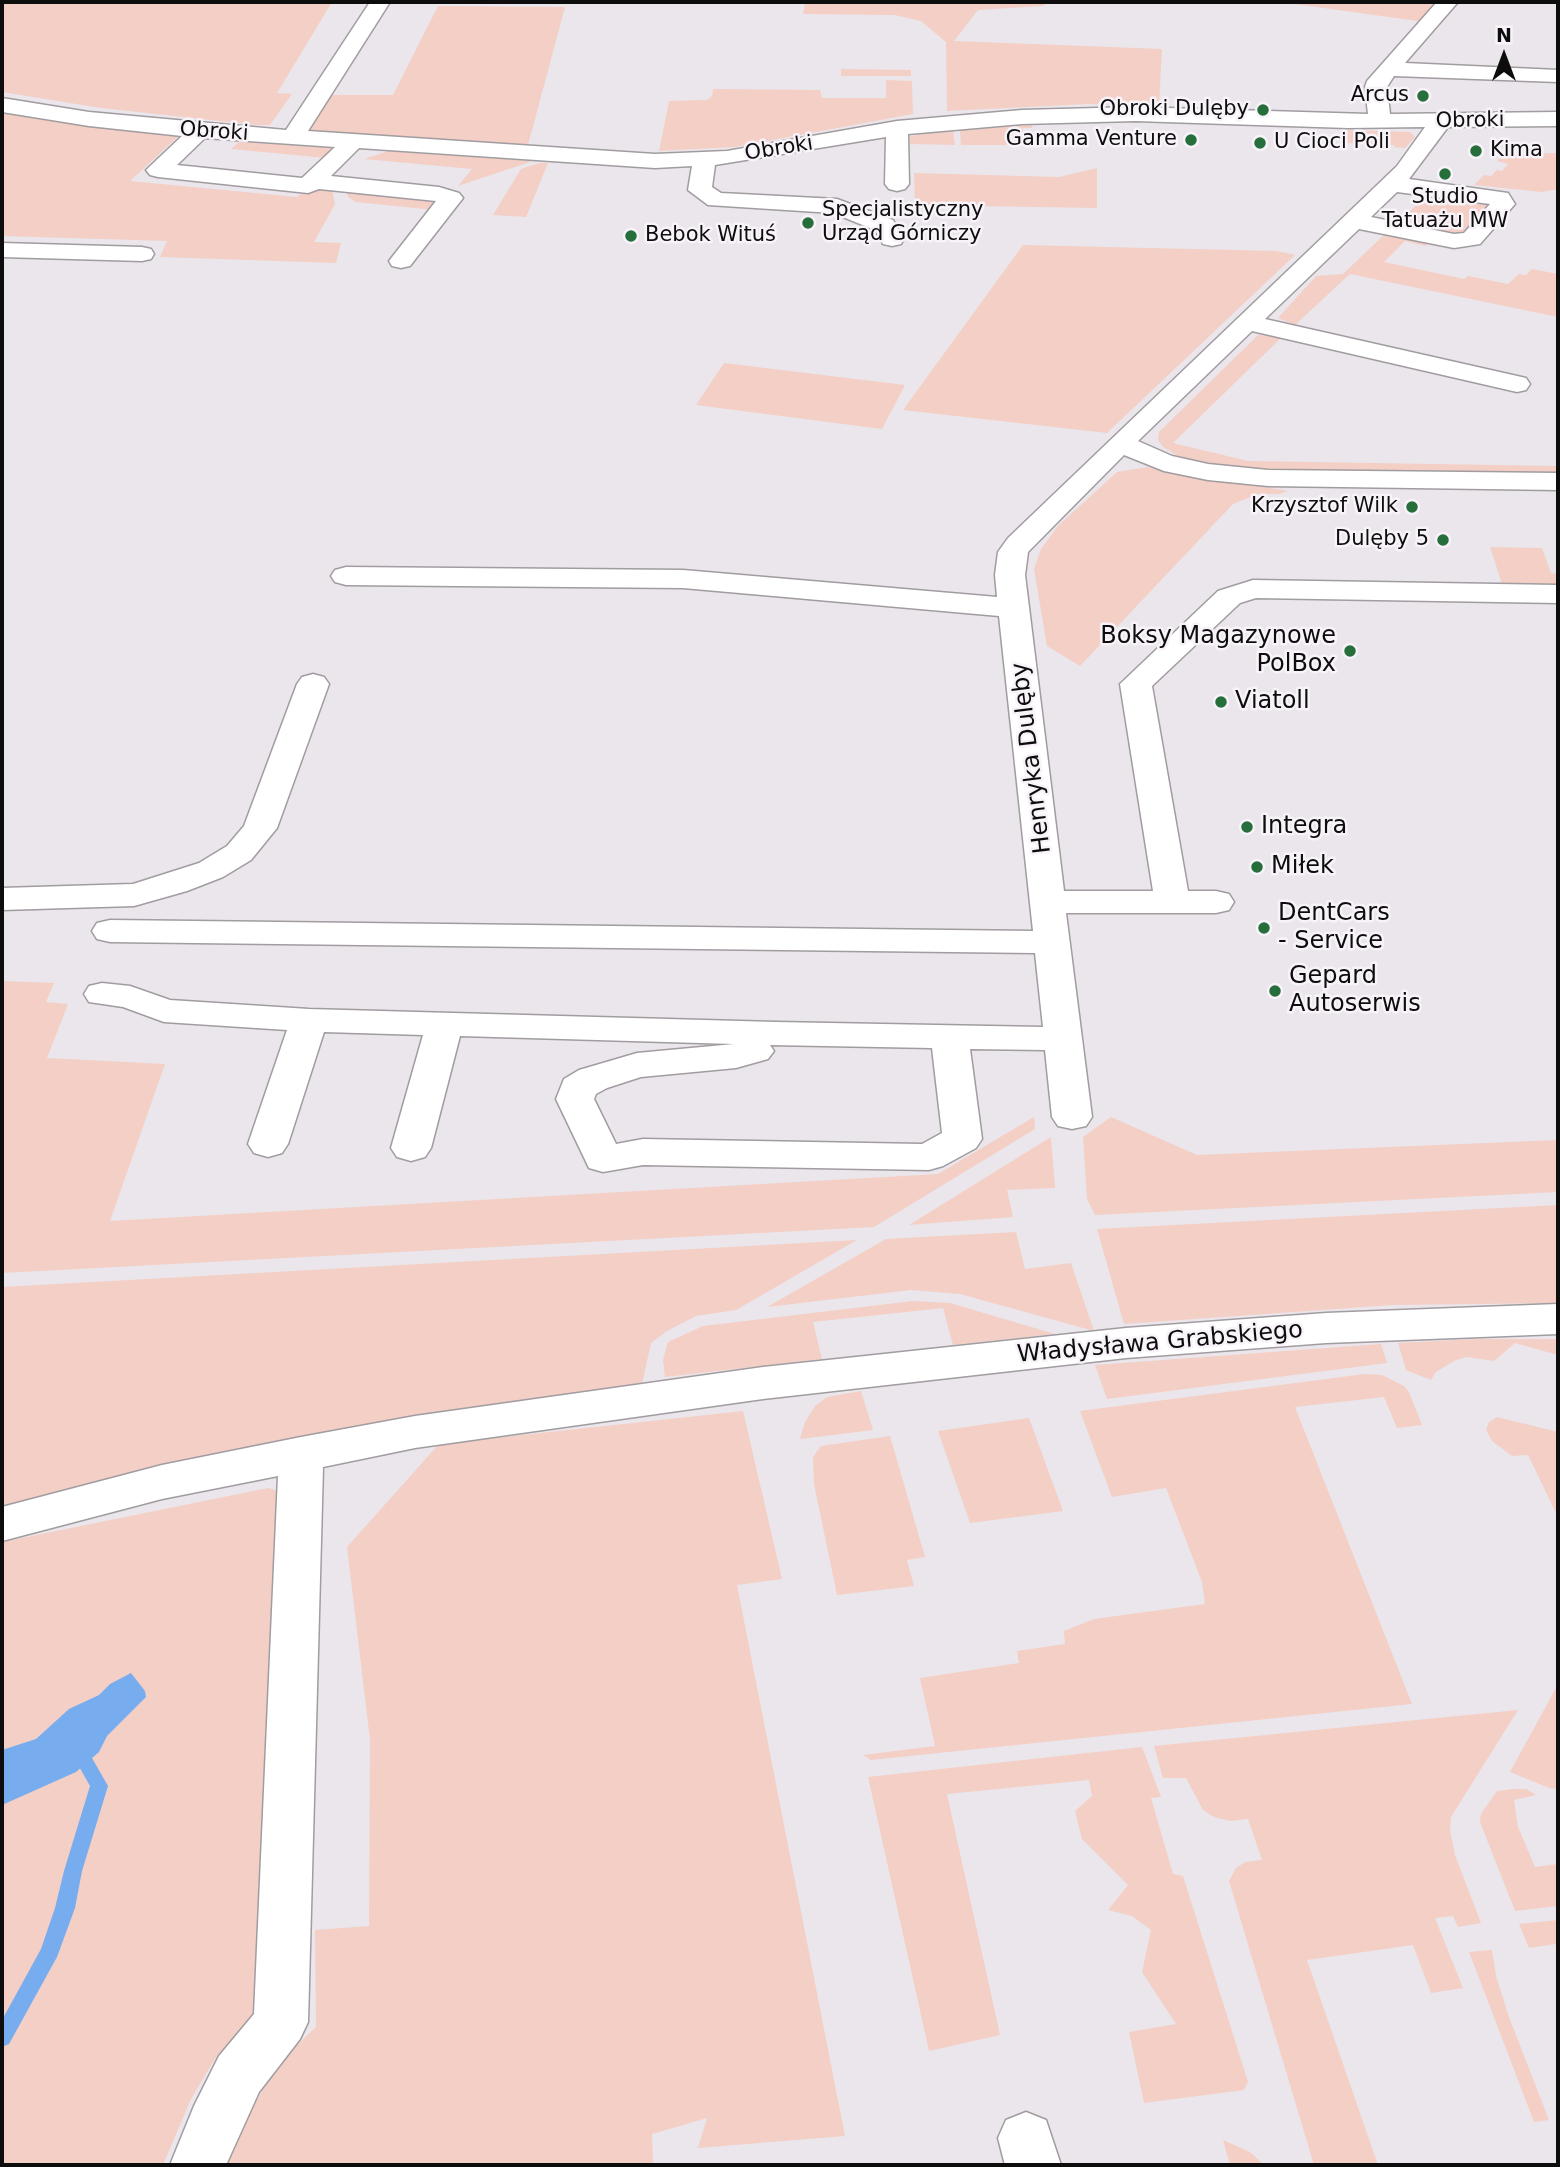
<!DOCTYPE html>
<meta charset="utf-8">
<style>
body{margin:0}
#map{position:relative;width:1560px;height:2167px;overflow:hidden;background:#ebe6eb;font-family:"DejaVu Sans",sans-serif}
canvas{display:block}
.frame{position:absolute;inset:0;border:4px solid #0e0d0e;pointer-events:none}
.north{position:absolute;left:1469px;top:21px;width:70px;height:70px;-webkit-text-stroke:5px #f8f3f9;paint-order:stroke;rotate:0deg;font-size:19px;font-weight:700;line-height:28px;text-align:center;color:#0e0d0e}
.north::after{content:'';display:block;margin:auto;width:24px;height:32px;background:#0e0d0e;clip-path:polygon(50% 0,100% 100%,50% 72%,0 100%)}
</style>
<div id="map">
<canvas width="1560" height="2167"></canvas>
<div class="frame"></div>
<div class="north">N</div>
</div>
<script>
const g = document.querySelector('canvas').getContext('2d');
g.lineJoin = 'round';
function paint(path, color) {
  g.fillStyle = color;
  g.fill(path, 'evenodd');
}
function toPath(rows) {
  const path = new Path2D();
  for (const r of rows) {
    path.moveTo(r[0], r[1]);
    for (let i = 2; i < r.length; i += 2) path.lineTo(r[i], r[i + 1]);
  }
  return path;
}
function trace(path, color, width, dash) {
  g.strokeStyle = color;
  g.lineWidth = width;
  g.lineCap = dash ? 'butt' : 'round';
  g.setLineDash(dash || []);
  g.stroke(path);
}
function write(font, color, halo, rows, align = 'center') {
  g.font = font + ' "DejaVu Sans",sans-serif';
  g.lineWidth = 5;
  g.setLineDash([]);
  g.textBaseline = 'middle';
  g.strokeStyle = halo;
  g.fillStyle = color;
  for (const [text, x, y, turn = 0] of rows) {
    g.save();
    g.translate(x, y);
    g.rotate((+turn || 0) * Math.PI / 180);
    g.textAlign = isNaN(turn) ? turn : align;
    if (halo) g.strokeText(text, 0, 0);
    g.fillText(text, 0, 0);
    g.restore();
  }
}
const green = toPath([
 [2,2,332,2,277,93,292,94,270,125,256,125,101,108,2,92],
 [805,2,1049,2,1043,6,978,10,954,41,1162,49,1159,106,1087,104,947,111,946,42,921,21,895,15,803,14],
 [1280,2,1443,2,1425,22],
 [438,6,565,7,528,145,307,132,330,95,393,95],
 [841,69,911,70,911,76,841,76],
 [886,80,912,81,913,114,735,147,659,151,669,101,707,100,712,96,713,89,820,90,822,98,886,98],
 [2,109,182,133,130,181,297,197,309,188,332,189,335,204,314,242,341,243,336,263,160,257,167,241,2,236],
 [1032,125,1032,128,1023,128,1023,134,1017,138,1017,145,961,145,960,130],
 [953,130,955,145,910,144,910,136],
 [1348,130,1410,132,1415,137,1405,148,1394,147,1394,145,1346,143],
 [239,142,338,147,326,158,231,149],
 [388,151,533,161,458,186,472,169,364,159],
 [1558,153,1558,189,1542,192,1474,185,1484,175,1491,176,1497,170,1502,171,1508,164,1497,161,1504,154],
 [539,163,548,163,526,217,493,215,521,169],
 [1097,168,1097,208,915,205,914,173,1059,177],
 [346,190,440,198,434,210,356,202,348,197],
 [1428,193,1494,202,1462,236,1394,225,1420,202,1434,205,1440,199,1426,196],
 [1388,231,1430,241,1426,246,1405,241,1384,262,1464,279,1468,276,1508,284,1519,274,1526,275,1532,269,1558,274,1558,317,1350,274,1295,325,1278,318,1316,276,1343,274],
 [1023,245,1277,251,1295,255,1107,433,903,410],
 [1258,335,1282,337,1173,443,1248,461,1558,466,1558,475,1265,471,1200,463,1178,456,1163,447,1158,440,1159,432],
 [724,363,905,385,882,429,696,405],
 [1147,467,1288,491,1279,494,1258,494,1233,504,1080,666,1047,646,1034,569,1041,549,1058,526,1117,472],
 [1490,547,1542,548,1551,573,1558,574,1558,585,1503,587],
 [2,981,54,983,46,1002,68,1004,47,1058,165,1064,110,1221,938,1174,1034,1117,1035,1129,874,1227,2,1273],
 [1111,1117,1197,1155,1558,1140,1558,1192,1095,1215,1087,1199,1083,1137],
 [1051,1137,1055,1188,1007,1190,1013,1217,909,1225],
 [1558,1205,1558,1303,1393,1305,1124,1324,1097,1229],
 [1016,1232,1025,1269,1071,1263,1094,1331,960,1294,911,1290,767,1307,886,1239],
 [857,1240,736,1310,696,1316,667,1331,651,1343,642,1384,438,1412,167,1470,2,1513,2,1287],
 [913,1301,950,1303,1055,1334,953,1345,943,1308,813,1322,822,1359,665,1377,663,1360,668,1342,703,1326],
 [1476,1339,1558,1339,1558,1355,1515,1343,1494,1361,1466,1357,1454,1361,1436,1372,1431,1380,1406,1370,1398,1343],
 [1381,1344,1387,1363,1107,1399,1095,1365],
 [1365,1374,1382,1375,1404,1386,1409,1392,1422,1425,1397,1428,1384,1397,1295,1407,1412,1704,871,1760,863,1755,935,1746,920,1678,1019,1663,1017,1651,1065,1644,1064,1631,1094,1619,1205,1604,1202,1582,1166,1488,1112,1497,1080,1411],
 [861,1391,873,1430,800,1439,805,1422,815,1406,827,1397],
 [743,1411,782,1579,737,1585,845,2136,698,2148,707,2118,652,2134,653,2165,224,2165,229,2146,281,2060,316,2027,315,1930,369,1926,370,1740,347,1547,439,1444],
 [1497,1417,1558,1432,1558,1517,1528,1455,1512,1456,1492,1441,1486,1430,1489,1422],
 [1029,1418,1063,1511,970,1523,938,1431],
 [890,1436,925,1557,907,1560,914,1586,837,1595,814,1484,813,1457,821,1446],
 [268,1488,280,1491,257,2015,216,2057,191,2099,163,2165,2,2165,2,1542],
 [1557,1686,1558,1686,1558,1789,1549,1788,1510,1772],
 [1518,1710,1451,1817,1450,1831,1455,1855,1481,1923,1458,1927,1453,1916,1435,1918,1463,1988,1431,1993,1413,1945,1307,1960,1378,2165,1314,2165,1229,1881,1236,1868,1245,1862,1262,1860,1248,1819,1230,1821,1214,1817,1203,1810,1186,1778,1163,1778,1154,1746],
 [1142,1747,1161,1797,1151,1798,1173,1874,1183,1876,1248,2082,1244,2090,1144,2103,1129,2032,1176,2024,1142,1972,1151,1930,1132,1916,1108,1910,1128,1885,1082,1839,1075,1811,1092,1796,1089,1780,947,1794,1000,2035,929,2051,868,1777],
 [1513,1789,1526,1789,1536,1795,1514,1800,1518,1827,1535,1867,1558,1864,1558,1906,1515,1911,1480,1822,1481,1814,1497,1791],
 [1558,1920,1558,1948,1556,1944,1529,1948,1519,1924],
 [1492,1950,1496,1976,1509,2017,1549,2120,1534,2122,1469,1952],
 [1223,2140,1250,2152,1264,2165,1230,2165]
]);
const water = toPath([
 [131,1673,145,1691,146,1697,107,1736,99,1752,76,1772,2,1805,2,1750,36,1739,69,1709,99,1695,110,1684]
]);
const stream = toPath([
 [86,1756,92,1758,108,1786,82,1871,75,1908,57,1957,9,2044,2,2047,2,2020,41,1949,55,1908,64,1871,90,1786,77,1763,80,1758,86,1756]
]);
const minor = toPath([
 [370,2,390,2,308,131,655,154,727,151,897,121,1022,110,1135,107,1368,114,1365,87,1367,81,1437,2,1458,2,1405,63,1558,70,1558,82,1394,76,1387,87,1390,114,1558,112,1558,126,1448,127,1409,179,1508,193,1515,204,1480,244,1454,248,1359,229,1265,319,1526,378,1530,384,1526,390,1517,392,1252,331,1138,441,1172,456,1208,464,1268,470,1558,473,1558,490,1268,486,1208,480,1164,471,1124,455,1028,552,1025,575,1064,891,1153,891,1120,684,1218,591,1253,580,1558,585,1558,603,1256,598,1240,603,1152,686,1188,891,1216,891,1229,894,1234,902,1229,910,1216,913,1066,913,1092,1117,1086,1126,1072,1129,1058,1126,1052,1117,1045,1050,970,1049,982,1139,976,1148,943,1166,929,1170,643,1165,603,1172,589,1168,556,1099,564,1079,579,1070,637,1053,734,1044,460,1036,431,1148,425,1157,411,1161,397,1157,391,1148,423,1035,324,1032,288,1144,282,1153,268,1157,254,1153,248,1144,287,1030,164,1022,123,1007,89,1002,84,994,89,986,102,983,130,986,170,1000,309,1009,776,1022,1043,1027,1035,953,110,942,97,939,92,931,97,923,110,920,1033,931,999,616,683,588,346,585,335,582,331,576,335,570,346,567,683,570,997,597,995,575,998,552,1008,538,1397,166,1425,127,1348,128,1135,121,1022,124,908,134,909,184,905,189,897,191,889,189,885,184,886,137,715,165,712,187,721,193,837,199,893,220,904,239,901,244,892,246,883,244,875,230,833,213,708,205,688,190,692,166,655,168,359,148,331,176,439,187,459,193,463,198,410,266,401,268,392,266,389,261,436,201,319,189,308,193,158,177,150,175,146,170,182,136,89,126,2,112,2,98,89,112,286,130,370,2],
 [205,138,335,147,302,178,177,165,205,138],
 [1397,192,1490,204,1464,233,1454,234,1371,217,1397,192],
 [770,1045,932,1048,942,1133,922,1144,643,1139,616,1144,594,1099,596,1094,607,1088,641,1077,736,1068,768,1059,774,1051,770,1045],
 [2,243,142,247,151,249,154,254,151,259,142,261,2,257,2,243],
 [313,674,324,677,329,684,277,828,251,860,223,877,187,891,134,906,2,910,2,888,133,884,199,863,227,846,244,826,297,684,302,677,313,674],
 [1558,1304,1558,1334,1326,1343,1126,1358,763,1399,415,1448,323,1467,308,2022,300,2039,259,2092,226,2165,170,2165,194,2106,219,2056,254,2014,278,1476,162,1499,2,1541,2,1507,162,1465,301,1437,415,1416,763,1367,1126,1328,1326,1313,1558,1304],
 [1026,2112,1046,2120,1061,2165,1005,2165,998,2138,1006,2120,1026,2112]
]);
const markers = [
 [1423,96,7,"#266e3b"],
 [1263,110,7,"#266e3b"],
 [1191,140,7,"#266e3b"],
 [1260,143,7,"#266e3b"],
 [1476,151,7,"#266e3b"],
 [1445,174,7,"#266e3b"],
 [808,223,7,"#266e3b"],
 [631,236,7,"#266e3b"],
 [1412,507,7,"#266e3b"],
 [1443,540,7,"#266e3b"],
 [1350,651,7,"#266e3b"],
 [1221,702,7,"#266e3b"],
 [1247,827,7,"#266e3b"],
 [1257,867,7,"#266e3b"],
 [1264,928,7,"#266e3b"],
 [1275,991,7,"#266e3b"]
];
const farPoinames = [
 ["Arcus",1409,96],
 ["Obroki Dulęby",1249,110],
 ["Gamma Venture",1177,140],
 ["U Cioci Poli",1274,143,"left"],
 ["Kima",1490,151,"left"],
 ["Studio",1445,198,"center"],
 ["Tatuażu MW",1445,222,"center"],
 ["Specjalistyczny",822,211,"left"],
 ["Urząd Górniczy",822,235,"left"],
 ["Bebok Wituś",645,236,"left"],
 ["Krzysztof Wilk",1398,507],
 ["Dulęby 5",1429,540]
];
const farStreetnames = [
 ["Obroki",1470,121,-1],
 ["Obroki",214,132,4],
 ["Obroki",779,149,-9]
];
const poiNames = [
 ["Boksy Magazynowe",1336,637,"right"],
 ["PolBox",1336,665,"right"],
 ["Viatoll",1235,702],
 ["Integra",1261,827],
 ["Miłek",1271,867],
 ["DentCars",1278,914],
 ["- Service",1278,942],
 ["Gepard",1289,977],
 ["Autoserwis",1289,1005]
];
const streetNames = [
 ["Henryka Dulęby",1032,758,-97],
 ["Władysława Grabskiego",1160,1343,-5]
];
paint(green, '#f3cfc6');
paint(water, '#77acef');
paint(stream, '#77acef');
trace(minor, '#a09ca0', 3);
paint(minor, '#fff');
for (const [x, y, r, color] of markers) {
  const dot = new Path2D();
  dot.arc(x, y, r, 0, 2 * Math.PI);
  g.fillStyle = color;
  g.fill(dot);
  trace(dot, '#f8f3f9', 2.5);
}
write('21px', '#0e0d0e', '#f8f3f9', farPoinames, 'right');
write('21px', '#0e0d0e', '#f8f3f9', farStreetnames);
write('24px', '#0e0d0e', '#f8f3f9', poiNames, 'left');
write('24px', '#0e0d0e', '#f8f3f9', streetNames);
</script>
